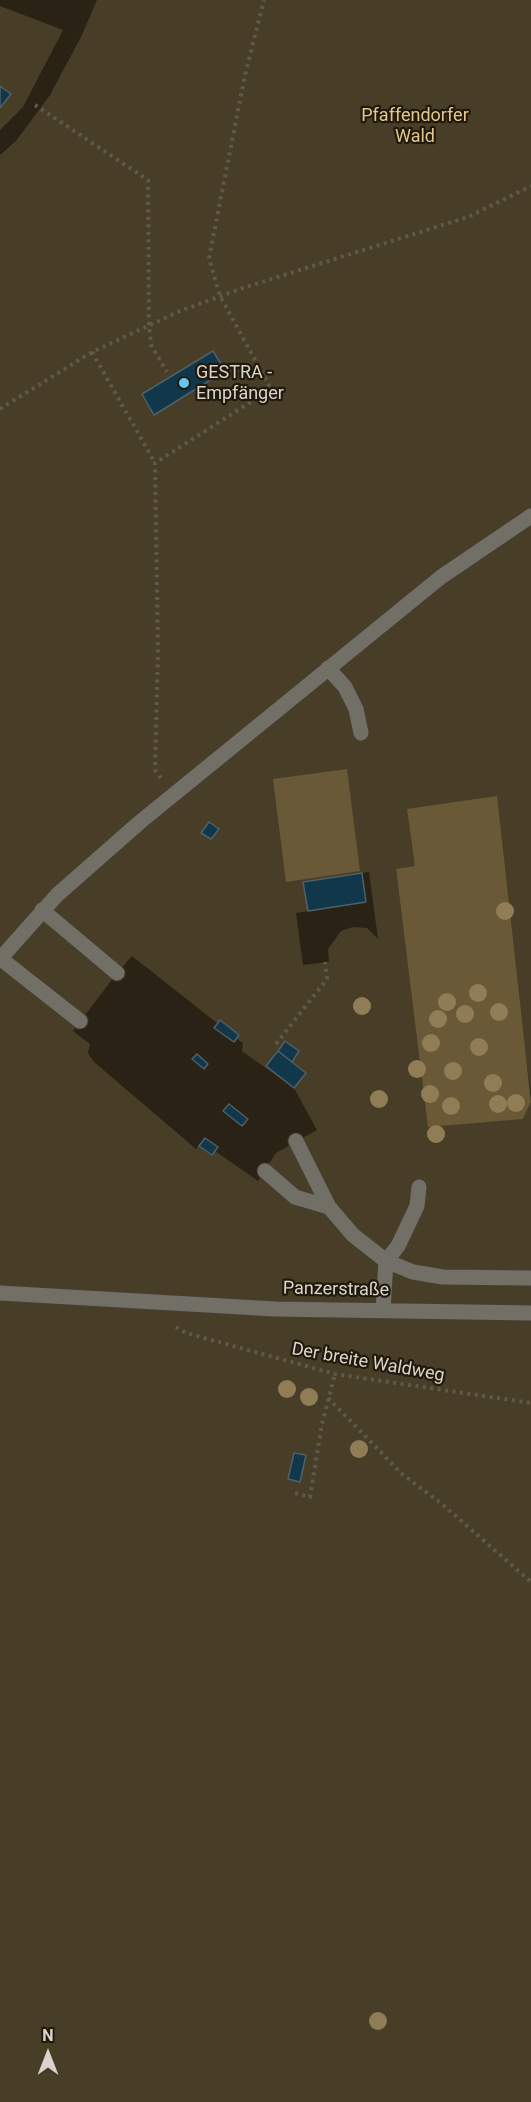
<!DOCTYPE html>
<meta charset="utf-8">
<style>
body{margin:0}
#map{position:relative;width:531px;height:2102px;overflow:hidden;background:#2a2315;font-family:Roboto,sans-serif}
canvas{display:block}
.north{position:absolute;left:18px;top:2024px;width:60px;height:60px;-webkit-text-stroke:4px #211a0c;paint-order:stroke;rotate:0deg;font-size:16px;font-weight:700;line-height:24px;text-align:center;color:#dad5cc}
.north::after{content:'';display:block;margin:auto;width:21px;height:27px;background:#dad5cc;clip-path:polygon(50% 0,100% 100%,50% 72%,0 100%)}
</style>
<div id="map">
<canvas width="531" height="2102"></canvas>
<div class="north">N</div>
</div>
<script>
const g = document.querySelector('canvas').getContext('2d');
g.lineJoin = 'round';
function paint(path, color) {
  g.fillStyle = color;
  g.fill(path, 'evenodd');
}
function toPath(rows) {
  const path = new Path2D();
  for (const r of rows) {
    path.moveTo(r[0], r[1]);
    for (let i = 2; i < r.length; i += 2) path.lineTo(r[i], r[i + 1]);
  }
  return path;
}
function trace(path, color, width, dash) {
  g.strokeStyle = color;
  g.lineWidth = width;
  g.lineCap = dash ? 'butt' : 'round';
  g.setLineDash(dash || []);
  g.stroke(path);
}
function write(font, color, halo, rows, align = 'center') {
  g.font = font + ' Roboto,sans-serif';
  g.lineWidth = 4.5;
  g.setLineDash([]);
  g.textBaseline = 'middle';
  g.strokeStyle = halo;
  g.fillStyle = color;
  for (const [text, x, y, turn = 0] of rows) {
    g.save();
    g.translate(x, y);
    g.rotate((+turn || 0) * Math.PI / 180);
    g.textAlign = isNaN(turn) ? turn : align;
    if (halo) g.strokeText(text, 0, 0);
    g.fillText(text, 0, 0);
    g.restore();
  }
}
const green = toPath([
 [97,0,531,0,531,1095,526,1058,415,866,396,870,409,969,523,1119,531,1102,531,2102,0,2102,0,155,16,141,50,95,81,37],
 [369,872,378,939,367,928,353,927,341,931,328,949,329,962,303,965,296,913,308,911,304,882],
 [132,956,217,1023,214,1028,234,1042,237,1039,242,1042,243,1044,242,1051,294,1088,317,1130,276,1153,258,1181,215,1151,218,1147,205,1138,196,1149,94,1062,88,1053,90,1044,73,1031,117,973],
 [0,6,63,30,23,107,0,130]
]);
const water = toPath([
 [347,769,360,871,286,882,273,779],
 [497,796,531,1102,523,1119,428,1127,396,869,415,866,407,809]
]);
const building = toPath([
 [0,86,11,94,0,108,0,86],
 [213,351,225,371,154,415,142,394,213,351],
 [209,822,219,829,211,839,201,833,209,822],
 [362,873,366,902,308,911,303,882,362,873],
 [220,1020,239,1035,234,1042,214,1028,220,1020],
 [285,1041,299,1051,292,1062,278,1051,285,1041],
 [278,1051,306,1073,294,1088,266,1066,278,1051],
 [197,1054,208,1064,204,1069,192,1059,197,1054],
 [229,1104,248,1119,242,1126,223,1111,229,1104],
 [205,1138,218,1147,212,1155,199,1146,205,1138],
 [294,1453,306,1455,300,1482,288,1479,294,1453]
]);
const path = toPath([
 [35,105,148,180,149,325,151,345,167,372],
 [92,352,155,463],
 [0,409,92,352,180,311,243,288,468,217,531,186],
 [161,778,155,770,158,652,155,463,271,389,220,296,209,258,245,75,264,0],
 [276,1044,327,979,325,962],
 [176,1327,186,1333,335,1374,531,1403],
 [328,1398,402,1474,442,1504,531,1582],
 [295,1493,310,1497,322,1424,335,1374]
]);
const minor = toPath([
 [328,668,345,687,356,709,361,733],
 [42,910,117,973],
 [0,959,57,895,140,822,441,577,531,516],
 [1,959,80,1021],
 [296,1141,329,1207,353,1235,386,1261,383,1310],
 [265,1171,295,1197,329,1207],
 [419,1187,417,1206,398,1246,386,1261,413,1272,443,1277,531,1278],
 [0,1293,275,1309,531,1313]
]);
const trees = [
 [505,911],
 [478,993],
 [447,1002],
 [362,1006],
 [499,1012],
 [465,1014],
 [438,1019],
 [431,1043],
 [479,1047],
 [417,1069],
 [453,1071],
 [493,1083],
 [430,1094],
 [379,1099],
 [516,1103],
 [498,1104],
 [451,1106],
 [436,1134],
 [287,1389],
 [309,1397],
 [359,1449],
 [378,2021]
];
const markers = [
 [184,383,6,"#68c4f0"]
];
const parkNames = [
 ["Pfaffendorfer",415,116],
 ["Wald",415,137]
];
const poiNames = [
 ["GESTRA -",196,373],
 ["Empfänger",196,394]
];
const streetNames = [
 ["Panzerstraße",336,1290,1],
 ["Der breite Waldweg",368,1363,10]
];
paint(green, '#483e28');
paint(water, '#6a5937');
paint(building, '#11384a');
trace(building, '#4e6069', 1.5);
trace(minor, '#463f32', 17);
trace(path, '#5f594c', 4, [3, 4.5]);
trace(minor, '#726f67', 15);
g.fillStyle = '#907d56';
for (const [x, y] of trees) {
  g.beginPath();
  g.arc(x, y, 9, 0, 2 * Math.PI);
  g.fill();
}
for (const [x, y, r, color] of markers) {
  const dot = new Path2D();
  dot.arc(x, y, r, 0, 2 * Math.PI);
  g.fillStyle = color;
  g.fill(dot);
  trace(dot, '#211a0c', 2);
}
write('18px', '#e4c78b', '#211a0c', parkNames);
write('18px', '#dad5cc', '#211a0c', poiNames, 'left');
write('18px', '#dad5cc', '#211a0c', streetNames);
</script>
